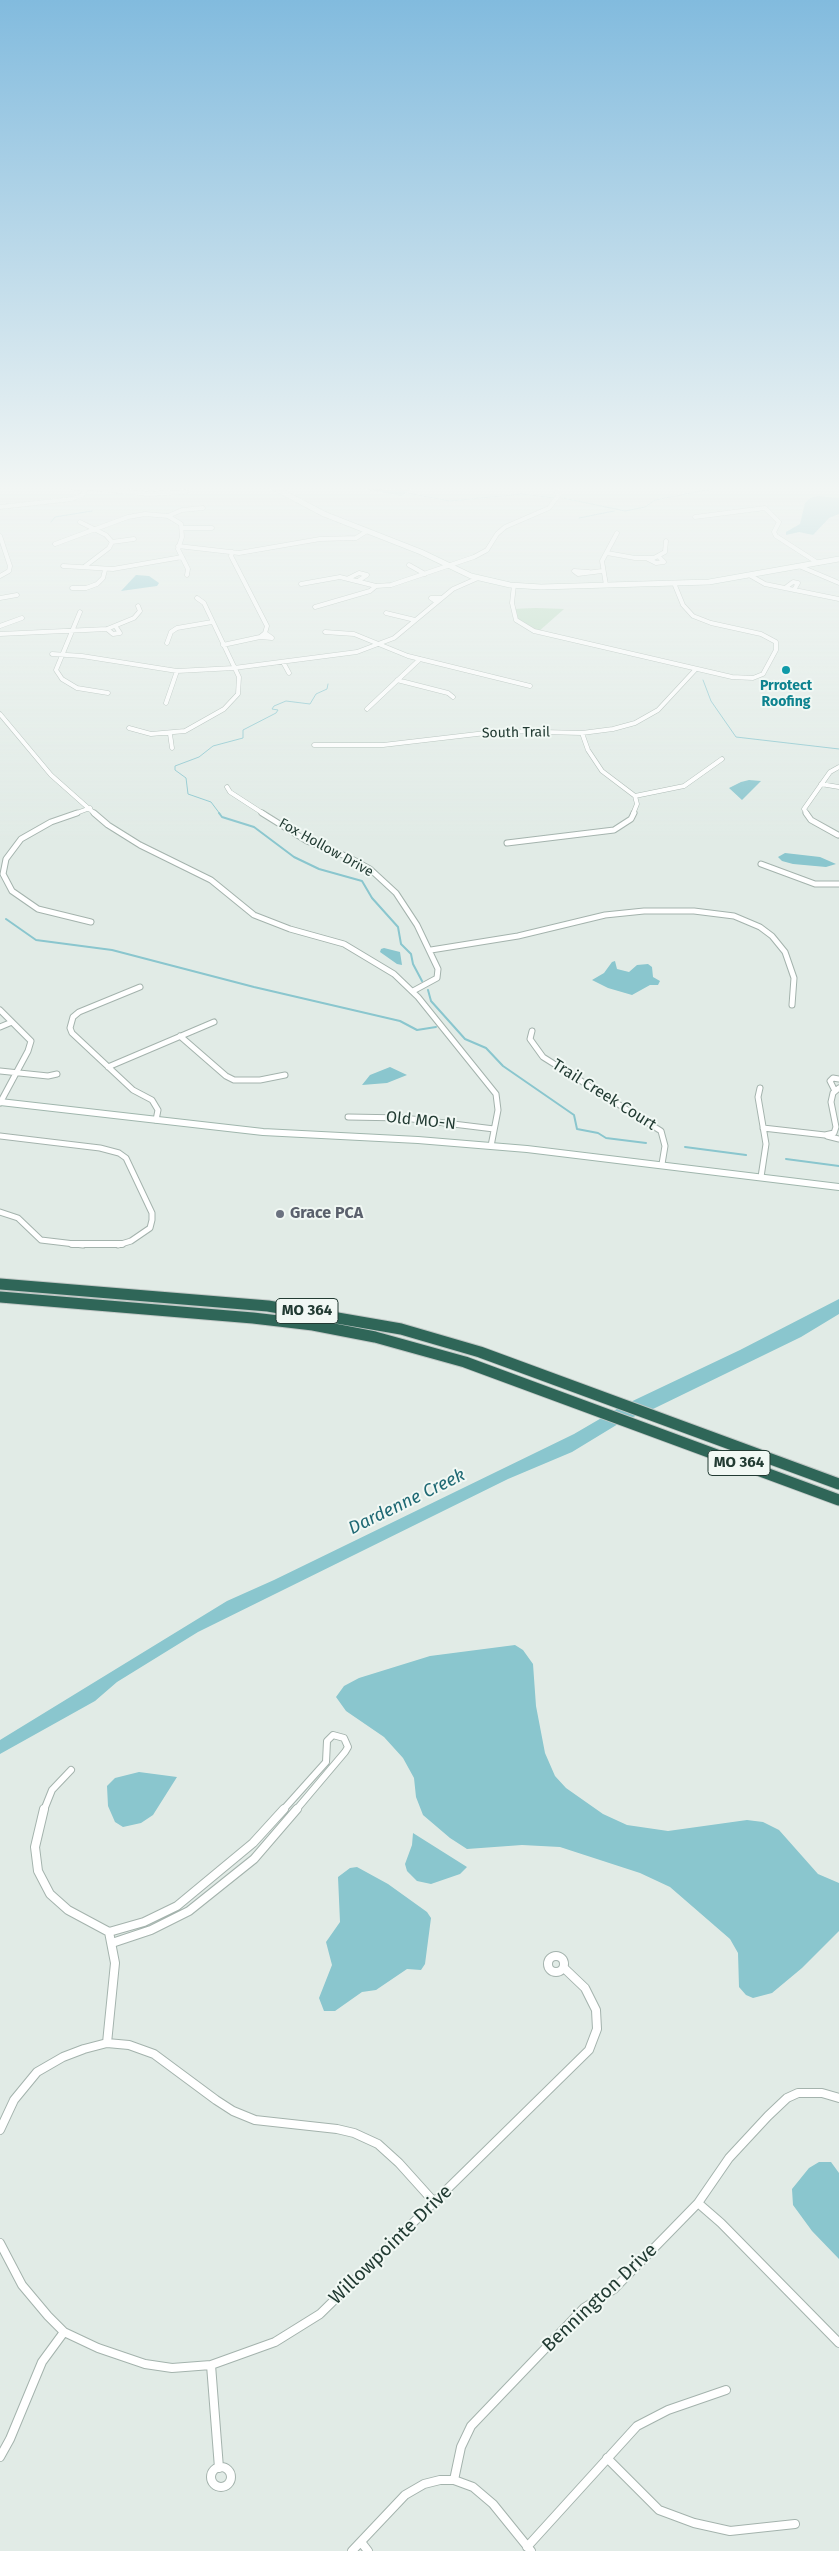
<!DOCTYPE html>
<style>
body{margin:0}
canvas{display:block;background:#e1ebe6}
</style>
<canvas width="839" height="2551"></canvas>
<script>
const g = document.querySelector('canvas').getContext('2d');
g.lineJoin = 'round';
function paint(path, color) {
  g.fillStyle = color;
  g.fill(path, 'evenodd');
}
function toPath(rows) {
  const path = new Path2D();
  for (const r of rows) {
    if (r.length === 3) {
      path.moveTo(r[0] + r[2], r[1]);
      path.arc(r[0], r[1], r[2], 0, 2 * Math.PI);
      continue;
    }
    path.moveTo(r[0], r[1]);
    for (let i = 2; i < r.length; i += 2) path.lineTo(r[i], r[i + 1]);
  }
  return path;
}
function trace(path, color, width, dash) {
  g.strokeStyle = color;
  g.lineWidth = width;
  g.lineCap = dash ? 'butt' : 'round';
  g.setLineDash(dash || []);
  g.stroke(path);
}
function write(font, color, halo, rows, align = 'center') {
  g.font = font + ' "Fira Sans",sans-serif';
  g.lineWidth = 4;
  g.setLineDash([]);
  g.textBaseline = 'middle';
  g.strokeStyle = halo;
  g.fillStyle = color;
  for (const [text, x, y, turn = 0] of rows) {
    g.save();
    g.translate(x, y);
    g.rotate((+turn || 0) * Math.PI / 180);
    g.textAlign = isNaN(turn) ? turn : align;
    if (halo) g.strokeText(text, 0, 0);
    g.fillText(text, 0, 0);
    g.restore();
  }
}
const green = toPath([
 [513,609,535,608,564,609,538,632,517,620]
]);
const water = toPath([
 [400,485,409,485,412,488,402,496,365,489,394,490,399,488],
 [817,496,839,498,839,514,829,518,813,535,799,532,786,535,786,532,800,524,805,503,810,498],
 [136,575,149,576,159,583,157,586,121,591],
 [749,780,761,781,742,800,729,788,741,782],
 [785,853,820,857,836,864,826,867,793,864,782,861,778,857],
 [384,948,400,952,402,965,397,964,380,952,381,949],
 [615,961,617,969,629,972,637,965,648,964,652,967,653,977,660,981,658,985,650,985,632,995,608,988,592,980,604,973,612,962],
 [390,1067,407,1075,387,1083,362,1085,370,1075],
 [839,1299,839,1314,801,1337,653,1409,623,1421,572,1452,508,1479,198,1632,117,1682,95,1701,0,1754,0,1740,227,1601,274,1580,574,1434,622,1406,740,1350],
 [515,1645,523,1650,533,1664,536,1706,545,1753,555,1776,566,1788,603,1814,627,1825,668,1831,747,1820,763,1822,779,1830,818,1874,839,1883,839,1931,802,1968,772,1993,753,1998,746,1995,739,1987,738,1953,730,1939,670,1887,640,1873,560,1847,522,1845,467,1849,450,1838,423,1815,416,1797,414,1778,403,1758,384,1737,346,1711,336,1697,344,1686,359,1678,430,1656],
 [139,1772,177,1777,153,1815,141,1823,123,1827,115,1822,108,1806,107,1786,115,1778],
 [413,1833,467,1867,460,1874,431,1884,417,1881,407,1871,405,1864,412,1845],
 [357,1867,388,1884,427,1912,431,1918,425,1964,421,1970,407,1969,376,1990,362,1992,335,2011,324,2011,319,1998,332,1965,326,1942,340,1922,338,1877,350,1868],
 [819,2162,831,2162,839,2173,839,2259,812,2231,793,2205,792,2189,809,2168]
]);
const streamFar1 = toPath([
 [407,493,450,501,522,494,554,498],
 [563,498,625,511,645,507,655,500,732,485],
 [579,518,614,511],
 [51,522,55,517,92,511],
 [703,680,711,701,736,737,839,749],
 [220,814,211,802,188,794,186,778,175,770,175,766,199,757,213,746,243,738,243,730,276,713,278,710,272,709,274,706,286,701,310,704,316,694,327,689,328,684]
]);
const stream = toPath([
 [219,813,222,817,254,827,294,857,319,869,362,881,372,898,398,927,401,944,411,954,413,964,422,981],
 [6,919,36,940,112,950,254,987,400,1021,417,1030,436,1027],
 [428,990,431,1001,465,1039,486,1048,503,1066,574,1115,577,1129,598,1133,606,1138,646,1143],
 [685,1147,746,1155],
 [786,1159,839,1166]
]);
const streetFar3 = toPath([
 [217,485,219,485],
 [28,486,30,485],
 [88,488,149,494,186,492],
 [275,488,286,485],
 [86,490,72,487,89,487],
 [149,494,155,485],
 [0,507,72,499,82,495,89,486],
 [168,516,182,510,203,508],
 [695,517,765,508,779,522,774,532,776,536,818,563],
 [80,522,106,535,112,542,109,548,84,567],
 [182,528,212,528],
 [0,536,10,566,9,571,0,576],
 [112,542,134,539],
 [55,544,128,517,145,514,168,516,181,524,182,537,178,549,188,569,187,575],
 [178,546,239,553,320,539,356,538,367,531],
 [607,553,635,558,654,558,665,552,666,541],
 [648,559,656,563,664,562,658,556],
 [409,565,425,574],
 [63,566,113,569,182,557],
 [799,566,839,583],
 [589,572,574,571,578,574,602,571],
 [751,576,765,584,839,599],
 [349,578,359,573,367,575,358,581],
 [301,584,340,577,376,586,391,585,474,557,487,550,497,534,505,527,549,508,558,496,554,485],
 [514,585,512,603,516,620,534,631,732,677,753,678,763,674,776,650,776,642,761,634,711,623,693,616,683,605,674,583],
 [606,585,602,561,617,533],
 [72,588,86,588,97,584,103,578,105,570],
 [785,588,793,582,798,583,794,590],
 [0,598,17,595],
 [437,602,431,598,442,598],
 [315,607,370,591,376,586],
 [80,612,56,670,62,679,77,688,108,693],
 [386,613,415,620],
 [0,626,22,618],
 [107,629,113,634,120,633,116,627],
 [325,632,354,634,408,656,530,686],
 [0,634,107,629,134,618,140,611,138,606],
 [260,637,272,638,265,633],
 [167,643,171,632,177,628,212,622],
 [223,645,260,637,265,633,267,626,231,556,232,552],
 [52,654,82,656,177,671,234,668,357,652,394,638,453,589,478,578],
 [283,662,289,673],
 [397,680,448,693,453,697],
 [166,703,177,671],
 [367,709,420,659],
 [0,714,51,775,95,814],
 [129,728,151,734,185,731,224,709,238,694,239,677,204,603,197,598],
 [582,733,588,750,602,771,635,796,637,804,633,814],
 [170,734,172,748],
 [314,745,383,745,503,731,582,733,613,729,635,723,658,710,696,669],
 [821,784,839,787],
 [227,787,230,792,264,814],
 [635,796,684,786,722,759],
 [74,814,90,808],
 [807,814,804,809,830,772,839,767]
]);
const streetFar2 = toPath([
 [77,813,51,822,21,839,6,859,3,874,12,891,38,909,91,922],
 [94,813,108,825,140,845,211,880,254,915,290,929,344,944,394,974,418,997,496,1094,498,1110,491,1146],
 [262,813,307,841,348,857,370,869,396,893,417,925,438,969,437,978,413,991],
 [806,813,811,820,838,835],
 [507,843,614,830,631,819,634,813],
 [761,864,815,884,839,884],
 [431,950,518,936,605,915,644,911,694,911,734,916,760,927,772,936,785,952,794,978,792,1005],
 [140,987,79,1012,73,1017,70,1028,72,1033,133,1090,152,1100,158,1110,156,1120],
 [0,1010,31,1041,28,1051,0,1103],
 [0,1027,12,1022],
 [532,1031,530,1039,543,1057,661,1131,665,1146,662,1164],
 [180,1036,226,1076,234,1080,260,1080,285,1075],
 [108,1067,214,1022],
 [0,1071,48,1076,57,1074],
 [760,1088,758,1097,766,1144,761,1177],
 [835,1091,830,1081,833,1078,839,1079],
 [348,1117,404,1118,494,1129],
 [763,1128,825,1135,834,1133,836,1127,831,1102,833,1093,839,1088],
 [0,1136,100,1148,119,1153,126,1158,152,1213,152,1220,150,1228,131,1241,118,1245],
 [827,1136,839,1139],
 [0,1212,18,1218,41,1240,83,1245]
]);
const streetFar1 = toPath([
 [72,1244,122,1244],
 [44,1810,52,1790,71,1770],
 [283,1810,326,1762,327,1741,333,1735,344,1738,348,1747,345,1752,296,1810]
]);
const street = toPath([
 [44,1809,35,1847,38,1871,50,1894,68,1910,109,1932,115,1963,107,2043],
 [109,1932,144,1922,177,1906,253,1843,284,1809],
 [112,1943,151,1930,189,1911,254,1859,297,1809],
 [556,1964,8],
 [0,2130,14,2100,37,2072,63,2057,84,2049,107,2043,129,2045,154,2054,216,2100,233,2111,255,2120,337,2129,354,2133,378,2144,399,2163,435,2203],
 [698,2203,721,2223,839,2343],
 [0,2243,22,2285,48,2316,64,2332,98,2348,145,2364,172,2368,211,2365,275,2342,320,2314,589,2050,597,2029,596,2010,585,1988,564,1968],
 [211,2365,219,2468],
 [0,2457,10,2439,42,2362,64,2332],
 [607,2458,659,2510,694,2523,730,2531,795,2524],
 [221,2477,10],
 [454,2480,461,2447,471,2426,584,2308,614,2289,698,2203,729,2158,768,2116,787,2098,798,2093,822,2093,839,2098],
 [361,2542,368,2551],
 [527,2547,637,2426,668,2410,726,2390],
 [352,2551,405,2495,424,2484,440,2480,454,2480,473,2487,493,2504,531,2551]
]);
const secondaryFar1 = toPath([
 [269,485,324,514,421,552,471,576,510,585,541,587,709,582,839,559]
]);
const secondary = toPath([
 [0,1102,263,1132,418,1140,527,1149,839,1187]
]);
const highway = toPath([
 [0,1284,268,1306,401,1329,480,1352,839,1484],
 [0,1297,253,1318,313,1325,375,1337,465,1362,839,1500]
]);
const markers = [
 [786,670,5,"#0f9aa8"],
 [280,1214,5,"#6b7280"]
];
const farCulturenames = [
 ["Prrotect",786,686],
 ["Roofing",786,702]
];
const farStreetnames = [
 ["South Trail",516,733,-1],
 ["Fox Hollow Drive",326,848,29]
];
const shields = [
 [307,1311,62],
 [739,1463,62]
];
const shieldNames = [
 ["MO 364",307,1311],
 ["MO 364",739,1463]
];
const streetNames = [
 ["Trail Creek Court",604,1095,32],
 ["Old MO-N",421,1121,6]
];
const worshipNames = [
 ["Grace PCA",290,1214]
];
const waterNames = [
 ["Dardenne Creek",407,1502,-26]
];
const nearStreetnames = [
 ["Willowpointe Drive",391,2245,-44],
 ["Bennington Drive",600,2298,-43]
];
paint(green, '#badbc2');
paint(water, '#8ac6ce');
trace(streamFar1, '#8ac6ce', 1);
trace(stream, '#8ac6ce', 2);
trace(streetFar3, '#a4b3ad', 5);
trace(streetFar2, '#a4b3ad', 7);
trace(streetFar1, '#a4b3ad', 8);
trace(street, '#a4b3ad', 10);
trace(secondaryFar1, '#a0b6ad', 6);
trace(secondary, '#a0b6ad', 8);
trace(highway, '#c1c8c6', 13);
trace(streetFar3, '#fff', 4);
trace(streetFar2, '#fff', 5);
trace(streetFar1, '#fff', 6);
trace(street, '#fff', 8);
trace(secondaryFar1, '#fff', 5);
trace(secondary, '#fff', 6);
trace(highway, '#2f6658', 11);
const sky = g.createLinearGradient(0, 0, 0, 842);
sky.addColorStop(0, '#82bbde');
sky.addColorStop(0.58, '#f2f6f4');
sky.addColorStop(1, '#f2f6f400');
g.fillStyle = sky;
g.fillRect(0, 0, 839, 842);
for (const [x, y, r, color] of markers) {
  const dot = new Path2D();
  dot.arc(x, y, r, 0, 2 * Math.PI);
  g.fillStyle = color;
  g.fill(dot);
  trace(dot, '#f1f8f4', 2);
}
write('bold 14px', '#0d838f', '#f1f8f4', farCulturenames);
write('14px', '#223b33', '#f1f8f4', farStreetnames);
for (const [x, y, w] of shields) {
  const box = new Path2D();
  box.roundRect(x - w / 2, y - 12.5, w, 25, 4);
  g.fillStyle = '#f1f8f4';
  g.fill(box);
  trace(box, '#223b33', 1);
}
write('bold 15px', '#223b33', null, shieldNames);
write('16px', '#223b33', '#f1f8f4', streetNames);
write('bold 16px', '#5b616d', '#f1f8f4', worshipNames, 'left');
write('italic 18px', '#1f6974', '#f1f8f4', waterNames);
write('19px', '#223b33', '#f1f8f4', nearStreetnames);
</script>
